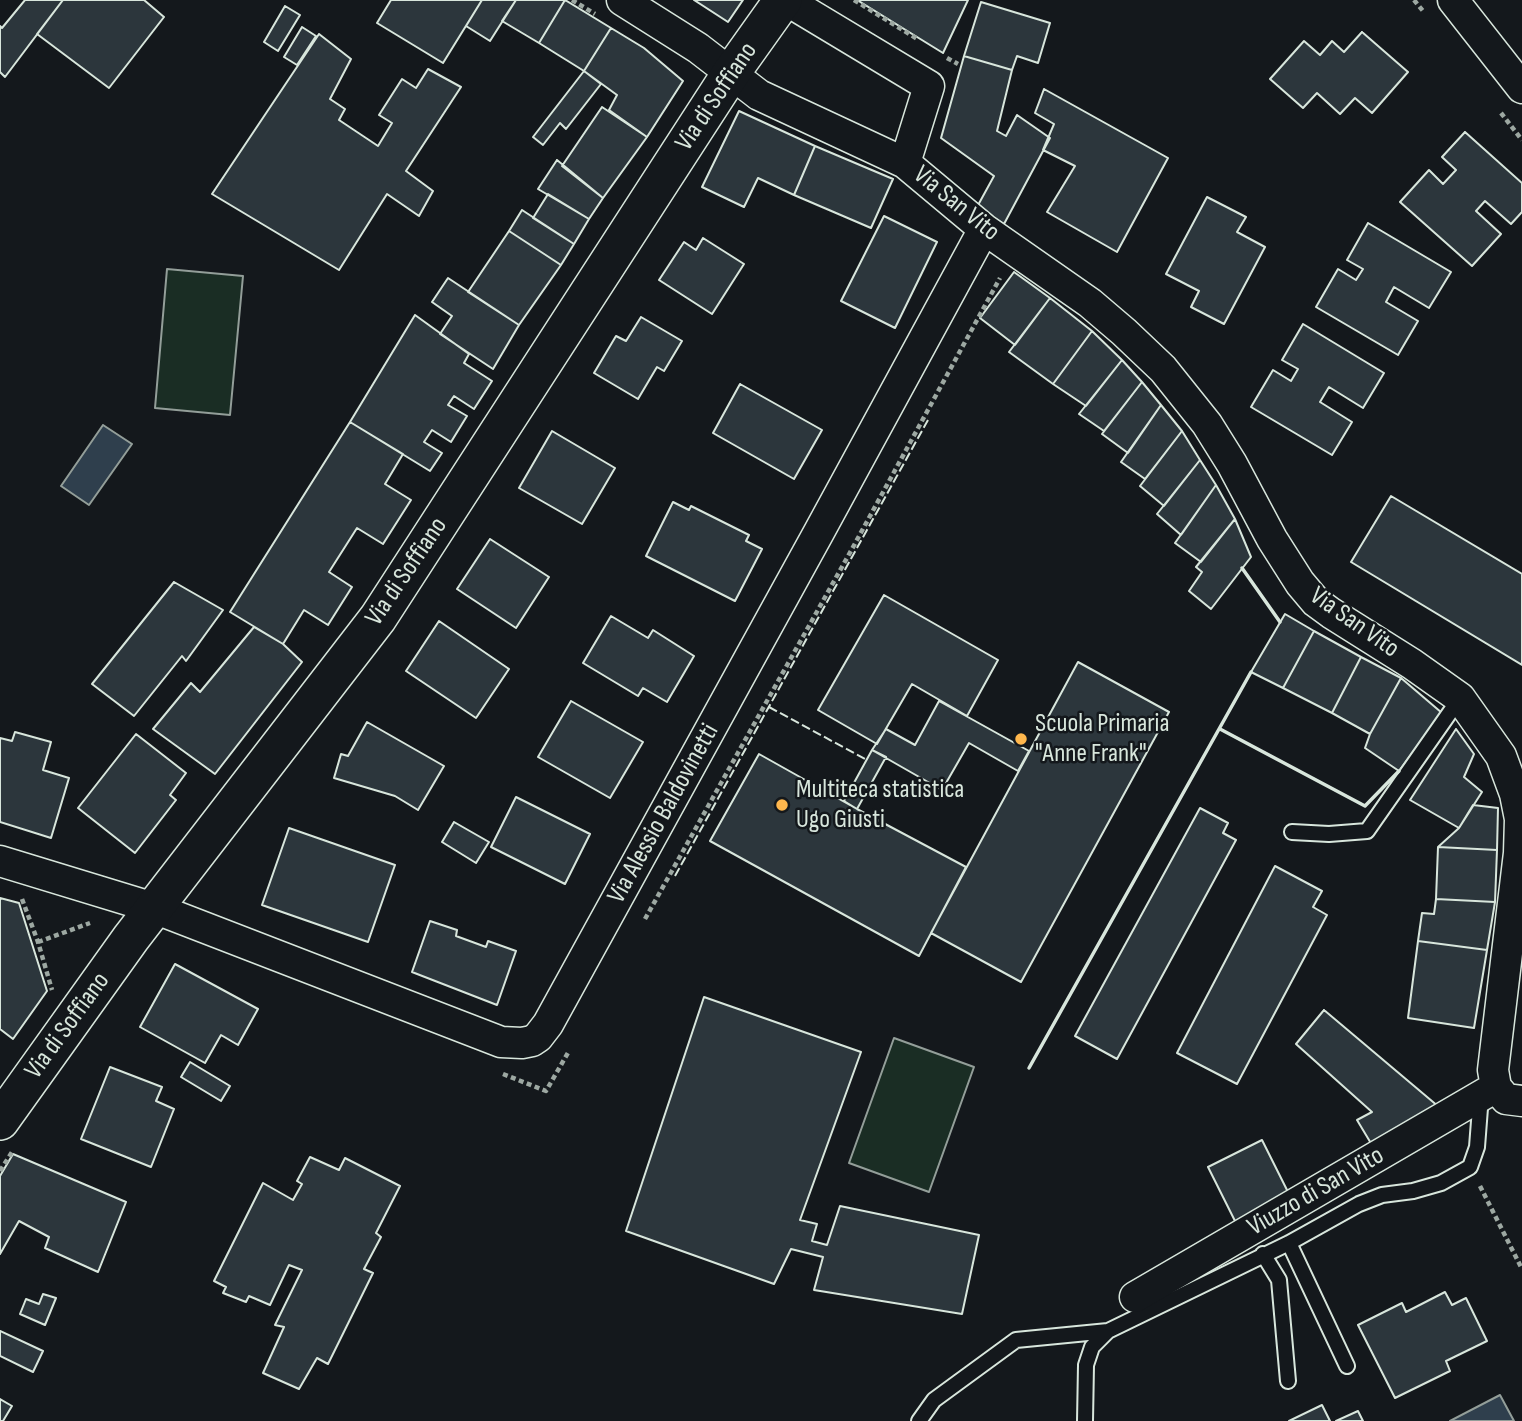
<!DOCTYPE html>
<style>
body{margin:0}
canvas{display:block;background:#14181c}
</style>
<canvas width="1522" height="1421"></canvas>
<script>
const g = document.querySelector('canvas').getContext('2d');
g.lineJoin = 'round';
function paint(path, color) {
  g.fillStyle = color;
  g.fill(path, 'evenodd');
}
function toPath(rows) {
  const path = new Path2D();
  for (const r of rows) {
    path.moveTo(r[0], r[1]);
    for (let i = 2; i < r.length; i += 2) path.lineTo(r[i], r[i + 1]);
  }
  return path;
}
function trace(path, color, width, dash) {
  g.strokeStyle = color;
  g.lineWidth = width;
  g.lineCap = dash ? 'butt' : 'round';
  g.setLineDash(dash || []);
  g.stroke(path);
}
function write(font, color, halo, rows, align = 'center') {
  g.font = font + ' "Sofia Sans Condensed",sans-serif';
  g.lineWidth = 5;
  g.setLineDash([]);
  g.textBaseline = 'middle';
  g.strokeStyle = halo;
  g.fillStyle = color;
  for (const [text, x, y, turn = 0] of rows) {
    g.save();
    g.translate(x, y);
    g.rotate((+turn || 0) * Math.PI / 180);
    g.textAlign = isNaN(turn) ? turn : align;
    if (halo) g.strokeText(text, 0, 0);
    g.fillText(text, 0, 0);
    g.restore();
  }
}
const green = toPath([
 [167,269,243,276,230,415,155,408,167,269],
 [894,1038,974,1067,929,1192,849,1163,894,1038]
]);
const water = toPath([
 [103,425,132,444,89,505,61,486,103,425],
 [1500,1395,1514,1421,1450,1421,1500,1395]
]);
const building = toPath([
 [25,0,63,0,5,77,0,72,0,26,2,28,25,0],
 [63,0,144,0,164,17,109,88,37,34,63,0],
 [391,0,482,0,443,63,377,23,391,0],
 [482,0,516,0,490,41,466,26,482,0],
 [516,0,565,0,539,43,502,21,516,0],
 [565,0,611,28,584,71,539,43,565,0],
 [694,0,743,0,728,22,694,0],
 [857,0,968,0,943,53,857,0],
 [981,2,1050,23,1038,63,1017,56,1012,70,964,56,981,2],
 [285,6,300,15,278,51,264,42,285,6],
 [302,27,316,36,297,65,284,57,302,27],
 [611,28,644,48,683,81,647,137,609,110,617,95,584,71,611,28],
 [1362,32,1408,72,1372,113,1355,98,1340,114,1317,93,1303,108,1270,79,1304,41,1320,55,1332,41,1344,52,1362,32],
 [319,34,351,59,330,99,345,109,339,120,378,146,392,123,379,115,402,79,416,88,428,69,461,87,406,171,433,191,419,216,387,194,339,270,212,194,319,34],
 [964,56,1012,70,997,131,1006,136,1017,115,1050,138,1004,224,977,207,994,176,941,138,964,56],
 [584,71,601,84,566,129,560,123,543,145,533,137,584,71],
 [1044,89,1168,158,1117,252,1047,212,1075,166,1043,150,1054,124,1035,113,1044,89],
 [602,107,647,137,603,198,562,166,602,107],
 [739,111,815,146,794,195,758,178,744,207,702,187,739,111],
 [1465,132,1522,183,1522,212,1511,224,1485,201,1476,211,1501,234,1472,266,1400,202,1429,170,1443,184,1456,170,1442,157,1465,132],
 [815,146,893,179,871,228,794,195,815,146],
 [557,160,603,198,589,219,538,189,557,160],
 [548,194,589,219,574,244,533,218,548,194],
 [1207,197,1246,217,1237,232,1265,247,1224,324,1191,307,1199,291,1166,274,1207,197],
 [522,210,574,244,561,265,509,231,522,210],
 [884,216,937,242,895,328,841,301,884,216],
 [1368,223,1451,272,1429,308,1394,287,1386,302,1418,321,1398,355,1316,307,1338,269,1356,280,1363,269,1347,260,1368,223],
 [509,231,561,265,519,325,468,292,509,231],
 [703,238,744,264,712,314,659,280,684,242,696,250,703,238],
 [1014,272,1050,298,1015,345,980,318,1014,272],
 [448,278,519,325,493,369,440,334,452,316,432,302,448,278],
 [1050,298,1092,331,1053,384,1009,352,1050,298],
 [415,315,469,354,464,363,492,381,474,409,454,396,448,405,467,416,451,442,432,430,424,442,442,453,430,471,350,422,415,315],
 [641,317,682,341,664,371,657,367,638,399,594,373,616,336,626,341,641,317],
 [1303,324,1384,373,1363,408,1329,387,1320,402,1352,422,1332,455,1251,407,1273,370,1291,381,1298,369,1282,360,1303,324],
 [1092,331,1122,360,1086,406,1053,384,1092,331],
 [1122,360,1142,382,1104,431,1079,414,1122,360],
 [1142,382,1161,405,1128,453,1102,434,1142,382],
 [740,384,822,430,794,479,713,433,740,384],
 [1161,405,1182,431,1145,479,1121,462,1161,405],
 [350,422,403,454,385,484,411,500,383,544,357,528,329,572,352,587,328,625,304,610,283,644,230,612,350,422],
 [552,431,615,468,582,524,519,488,552,431],
 [1182,431,1200,460,1164,506,1140,486,1182,431],
 [1200,460,1216,485,1181,535,1157,514,1200,460],
 [1216,485,1235,519,1201,562,1175,543,1216,485],
 [1391,496,1522,574,1522,665,1351,562,1391,496],
 [673,502,689,510,691,506,749,535,746,541,762,549,735,601,646,556,673,502],
 [1235,519,1251,557,1211,609,1189,591,1202,572,1196,567,1235,519],
 [490,539,549,577,516,628,457,589,490,539],
 [174,582,223,610,186,661,182,656,134,716,92,684,174,582],
 [884,595,998,660,967,716,912,684,877,744,818,710,884,595],
 [1285,614,1314,631,1283,688,1251,672,1285,614],
 [611,616,648,638,653,630,694,656,667,702,643,688,638,696,583,663,611,616],
 [439,621,509,669,476,718,406,671,439,621],
 [254,627,283,644,302,662,215,774,153,729,191,683,200,692,254,627],
 [1314,631,1361,657,1332,713,1283,688,1314,631],
 [1361,657,1401,678,1370,734,1332,713,1361,657],
 [1078,662,1169,712,1021,982,931,933,1078,662],
 [1401,678,1442,713,1399,771,1365,748,1370,734,1401,678],
 [571,701,643,742,610,798,538,757,571,701],
 [939,701,1029,751,1018,771,969,743,942,790,872,750,886,729,915,745,939,701],
 [367,722,444,766,418,810,395,796,334,778,341,754,348,756,367,722],
 [1456,729,1474,754,1464,777,1482,792,1459,828,1410,800,1456,729],
 [15,732,51,742,43,770,69,778,51,838,0,822,0,738,12,741,15,732],
 [136,734,186,773,170,795,176,800,135,853,78,808,136,734],
 [872,750,886,757,857,809,844,801,872,750],
 [759,754,857,809,966,867,919,956,710,841,759,754],
 [516,797,590,834,565,884,491,847,516,797],
 [1473,805,1498,808,1497,850,1438,847,1459,828,1473,805],
 [1200,808,1228,823,1223,833,1236,840,1117,1059,1075,1036,1200,808],
 [454,822,489,842,476,863,442,842,454,822],
 [289,828,395,865,368,942,262,905,289,828],
 [1438,847,1497,850,1495,902,1436,899,1438,847],
 [1275,866,1322,891,1313,907,1327,915,1237,1084,1177,1053,1275,866],
 [0,898,19,903,47,991,13,1039,0,1029,0,898],
 [1436,899,1495,902,1487,950,1418,941,1422,913,1434,914,1436,899],
 [430,921,457,930,456,936,486,947,488,941,516,951,497,1005,412,972,430,921],
 [1418,941,1487,950,1474,1028,1408,1018,1418,941],
 [175,964,258,1009,238,1045,221,1035,205,1063,140,1027,175,964],
 [704,997,861,1052,800,1220,817,1224,812,1241,827,1245,840,1206,979,1235,962,1314,814,1290,823,1257,791,1249,774,1284,626,1231,704,997],
 [1324,1010,1439,1107,1372,1145,1357,1120,1372,1112,1296,1044,1324,1010],
 [190,1062,230,1086,221,1101,181,1077,190,1062],
 [110,1067,162,1087,156,1101,174,1109,151,1167,81,1139,110,1067],
 [1262,1140,1290,1196,1236,1223,1208,1167,1262,1140],
 [13,1154,126,1202,98,1272,45,1248,49,1237,19,1221,0,1254,0,1176,13,1154],
 [310,1157,339,1170,345,1158,400,1186,376,1233,381,1237,364,1269,373,1273,328,1364,317,1358,299,1389,263,1373,284,1327,275,1325,302,1270,289,1265,270,1305,249,1296,246,1302,223,1293,226,1287,214,1281,263,1183,293,1200,302,1184,297,1181,310,1157],
 [1445,1292,1452,1305,1466,1298,1487,1341,1446,1361,1450,1371,1395,1398,1358,1325,1402,1303,1406,1312,1445,1292],
 [43,1294,56,1298,45,1325,20,1314,26,1299,39,1304,43,1294],
 [0,1331,43,1351,33,1372,0,1356,0,1331],
 [0,1399,12,1406,3,1421,0,1421,0,1399],
 [1322,1405,1330,1421,1289,1421,1322,1405],
 [1358,1411,1363,1421,1336,1421,1358,1411]
]);
const path = toPath([
 [572,0,595,14],
 [854,0,919,40],
 [1414,0,1423,11],
 [947,58,958,64],
 [1501,113,1522,140],
 [22,899,38,942,52,990],
 [645,919,852,549,1000,278],
 [38,942,90,923],
 [503,1074,546,1091,569,1051],
 [0,1171,12,1152],
 [1480,1186,1522,1269]
]);
const service = toPath([
 [1292,832,1329,834,1367,831,1460,698],
 [1289,1243,1347,1366],
 [1263,1254,1279,1280,1288,1381],
 [919,1421,934,1400,1016,1340,1108,1331],
 [1085,1421,1086,1365,1092,1347,1108,1331,1289,1243,1359,1204,1382,1195,1413,1191,1441,1183,1470,1167,1477,1147,1480,1108,1475,1100]
]);
const minor = toPath([
 [622,0,698,48,759,95,905,163,984,229,1090,303,1124,332,1163,369,1207,424,1232,464,1272,539,1300,583,1316,602,1331,613,1412,664,1460,698,1501,756,1515,794,1520,819,1519,853,1493,1070,1496,1087,1506,1099,1522,1101],
 [786,0,929,86,905,163],
 [1453,0,1522,88],
 [0,861,154,908,501,1042,522,1043,532,1041,538,1037,548,1024,819,532,984,229],
 [1135,1297,1496,1087]
]);
const tertiary = toPath([
 [0,1121,131,938,378,618,731,73,783,0]
]);
const fence = toPath([
 [769,707,867,760],
 [675,876,928,420]
]);
const wall = toPath([
 [1242,568,1280,622],
 [1220,729,1365,806,1399,771],
 [1029,1068,1251,672]
]);
const markers = [
 [1021,739,7,"#ffb74d"],
 [782,805,7,"#ffb74d"]
];
const streetNames = [
 ["Via di Soffiano",717,97,-56],
 ["Via San Vito",956,204,39],
 ["Via di Soffiano",407,572,-56],
 ["Via San Vito",1354,623,35],
 ["Via Alessio Baldovinetti",664,814,-61],
 ["Via di Soffiano",68,1026,-54],
 ["Viuzzo di San Vito",1316,1192,-30]
];
const poiNames = [
 ["Scuola Primaria",1035,724],
 ["\"Anne Frank\"",1035,754],
 ["Multiteca statistica",796,790],
 ["Ugo Giusti",796,820]
];
paint(green, '#1a2d24');
trace(green, '#939e99', 2);
paint(water, '#2f3f4d');
trace(water, '#939e99', 2);
paint(building, '#2c363c');
trace(building, '#d8e6dc', 2);
trace(service, '#d8e6dc', 18);
trace(minor, '#d8e6dc', 33);
trace(tertiary, '#d8e6dc', 40);
trace(path, '#9da8a2', 4.5, [5, 3.5]);
trace(service, '#14181c', 14);
trace(minor, '#14181c', 30);
trace(tertiary, '#14181c', 37);
trace(fence, '#d8e6dc', 2, [9, 3.5]);
trace(wall, '#d8e6dc', 3.5);
for (const [x, y, r, color] of markers) {
  const dot = new Path2D();
  dot.arc(x, y, r, 0, 2 * Math.PI);
  g.fillStyle = color;
  g.fill(dot);
  trace(dot, '#14181c', 2.5);
}
write('26px', '#d8e6dc', '#14181c', streetNames);
write('26px', '#d8e6dc', '#14181c', poiNames, 'left');
</script>
